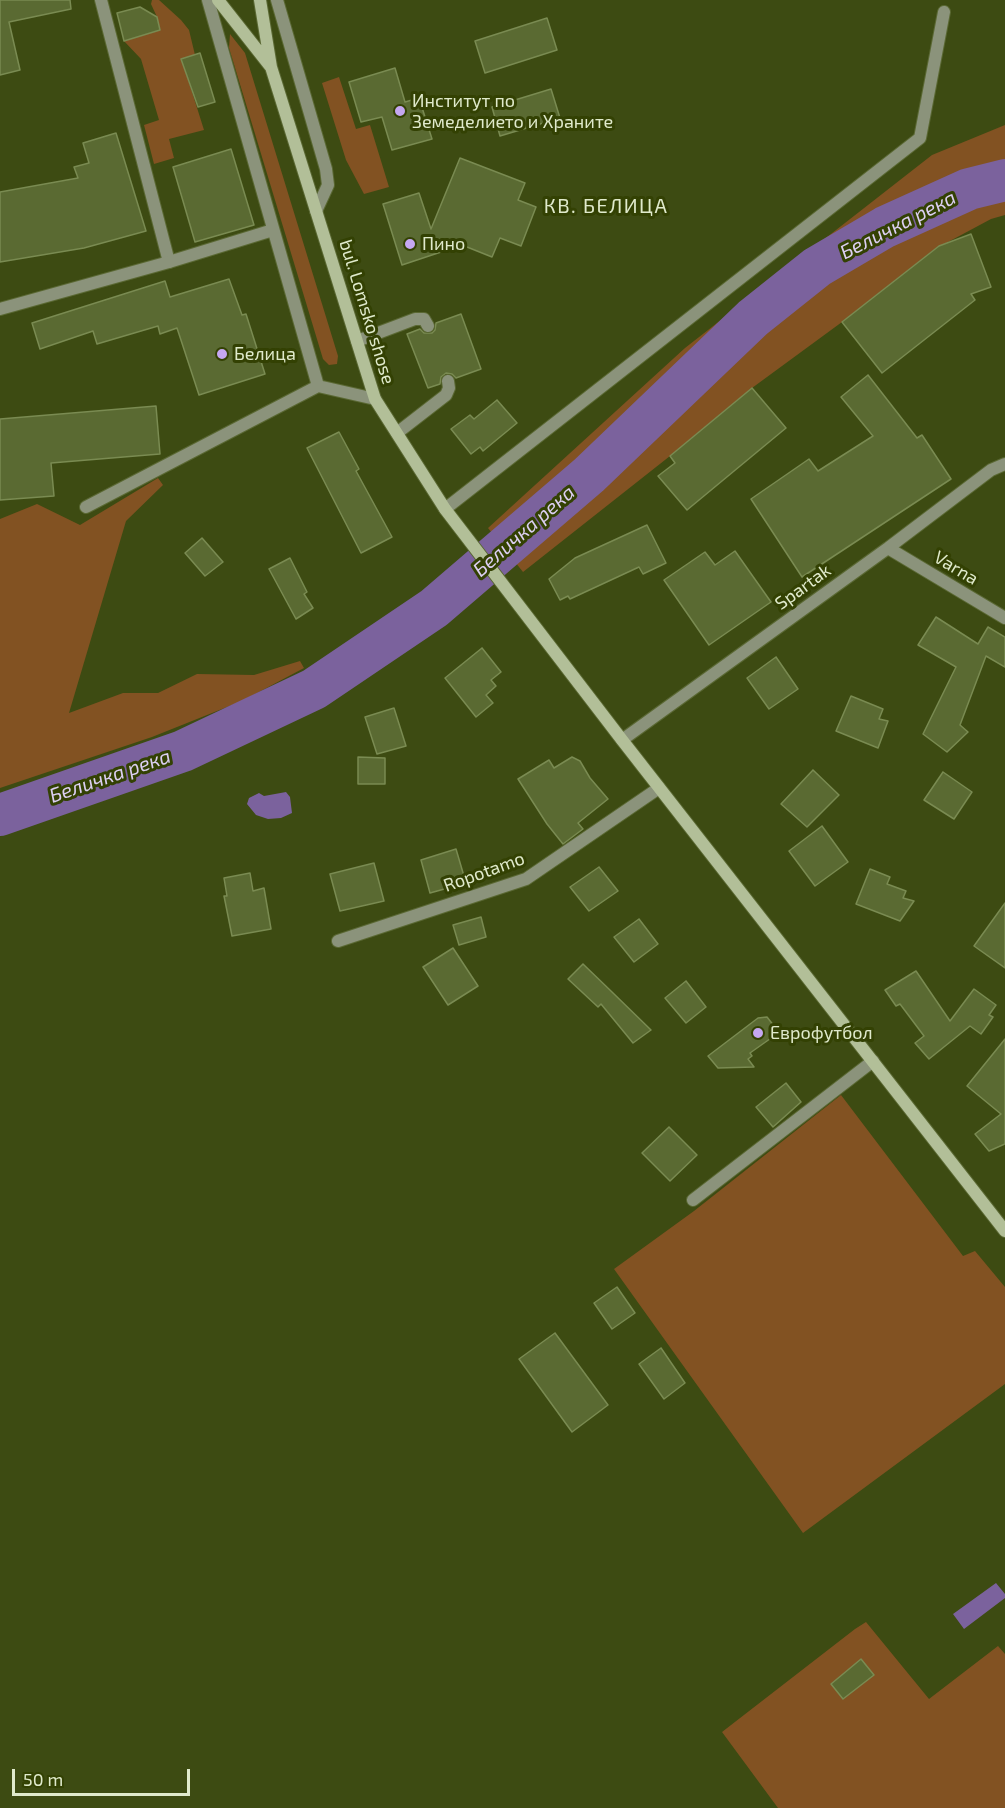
<!DOCTYPE html>
<meta charset="utf-8">
<style>
body{margin:0}
#map{position:relative;width:1005px;height:1808px;overflow:hidden;background:#3d4b12;font-family:"Exo 2",sans-serif}
canvas{display:block}
.scale{position:absolute;left:12px;top:1769px;width:178px;height:27px;box-sizing:border-box;border:3px solid #e0eacc;border-top:0;padding-left:8px;font-size:18px;line-height:21px;white-space:nowrap;color:#e0eacc;-webkit-text-stroke:4px #334103;paint-order:stroke}
</style>
<div id="map">
<canvas width="1005" height="1808"></canvas>
<div class="scale">50 m</div>
</div>
<script>
const g = document.querySelector('canvas').getContext('2d');
g.lineJoin = 'round';
function paint(path, color) {
  g.fillStyle = color;
  g.fill(path, 'evenodd');
}
function toPath(rows) {
  const path = new Path2D();
  for (const r of rows) {
    path.moveTo(r[0], r[1]);
    for (let i = 2; i < r.length; i += 2) path.lineTo(r[i], r[i + 1]);
  }
  return path;
}
function trace(path, color, width, dash) {
  g.strokeStyle = color;
  g.lineWidth = width;
  g.lineCap = dash ? 'butt' : 'round';
  g.setLineDash(dash || []);
  g.stroke(path);
}
function write(font, color, halo, rows, align = 'center') {
  g.font = font + ' "Exo 2",sans-serif';
  g.lineWidth = 6;
  g.setLineDash([]);
  g.textBaseline = 'middle';
  g.strokeStyle = halo;
  g.fillStyle = color;
  for (const [text, x, y, turn = 0] of rows) {
    g.save();
    g.translate(x, y);
    g.rotate((+turn || 0) * Math.PI / 180);
    g.textAlign = isNaN(turn) ? turn : align;
    if (halo) g.strokeText(text, 0, 0);
    g.fillText(text, 0, 0);
    g.restore();
  }
}
const green = toPath([
 [152,0,159,0,181,20,189,30,195,55,182,60,204,130,169,139,174,158,154,164,144,125,159,120,141,59,124,41,160,30,157,17,151,4],
 [230,34,245,53,338,356,337,364,329,365,323,359,233,61,229,48],
 [339,77,356,129,370,125,389,187,364,194,346,160,322,83],
 [1005,125,1005,215,991,219,935,249,842,322,752,388,670,456,523,572,488,528,685,348,932,155],
 [158,478,163,485,126,521,69,713,123,693,158,693,197,674,254,675,300,661,304,668,242,701,152,737,0,788,0,519,37,504,80,525],
 [841,1095,963,1256,975,1251,1005,1287,1005,1384,803,1533,614,1269,694,1211],
 [866,1622,929,1699,998,1646,1005,1654,1005,1808,778,1808,722,1732,855,1629]
]);
const water = toPath([
 [286,792,290,797,292,813,281,818,268,819,256,815,247,804,249,798,259,793,264,796],
 [996,1583,1005,1594,1005,1598,964,1629,953,1614]
]);
const river = toPath([
 [0,815,183,751,314,689,434,608,589,475,753,318,817,267,885,227,969,189,1005,180]
]);
const building = toPath([
 [0,0,70,0,71,9,9,22,20,70,0,75,0,0],
 [140,7,157,17,160,30,124,41,117,13,140,7],
 [547,18,557,50,485,73,475,41,547,18],
 [200,53,215,102,198,107,181,59,200,53],
 [395,68,405,102,419,98,432,139,392,150,382,117,361,122,349,82,395,68],
 [551,89,560,118,500,136,492,107,551,89],
 [116,133,146,231,84,248,0,262,0,192,78,178,74,167,89,163,83,143,116,133],
 [231,149,254,225,195,242,173,167,231,149],
 [460,158,525,183,518,200,536,207,521,246,500,238,492,257,462,245,402,265,383,204,419,193,431,229,460,158],
 [971,234,991,287,971,294,975,300,882,373,842,322,939,246,971,234],
 [229,279,242,315,246,314,265,374,199,395,177,328,160,334,158,326,97,344,93,331,40,349,32,323,165,281,170,297,229,279],
 [461,314,481,369,456,378,452,374,446,373,441,377,440,384,428,388,407,334,420,329,424,333,432,333,435,330,436,323,461,314],
 [868,375,917,438,922,435,951,479,802,577,751,499,809,459,818,471,873,436,841,397,868,375],
 [752,388,786,428,687,510,658,476,675,463,670,456,752,388],
 [497,400,517,423,483,451,480,447,471,454,451,429,470,415,474,419,497,400],
 [156,406,160,454,51,463,54,496,0,500,0,419,156,406],
 [339,432,359,469,356,471,392,537,361,553,307,448,339,432],
 [647,525,666,563,643,574,639,567,570,599,568,596,560,600,549,579,575,558,647,525],
 [202,538,223,562,205,576,185,553,202,538],
 [735,551,771,602,709,645,664,580,705,552,715,565,735,551],
 [290,558,307,592,304,594,313,608,296,619,269,569,290,558],
 [936,617,978,644,988,627,1005,637,1005,667,986,656,960,725,968,732,947,752,923,734,956,667,918,645,936,617],
 [482,648,501,672,491,680,496,686,486,695,493,703,476,717,445,678,482,648],
 [776,657,798,689,769,709,747,678,776,657],
 [851,696,883,709,879,719,888,721,878,748,836,731,851,696],
 [394,708,406,746,377,754,365,717,394,708],
 [358,757,385,758,385,784,358,784,358,757],
 [572,757,580,761,590,778,608,799,578,823,583,829,563,844,547,824,518,779,549,760,554,768,572,757],
 [813,770,839,795,807,827,781,804,813,770],
 [943,772,972,792,954,819,924,800,943,772],
 [822,826,848,862,815,886,789,851,822,826],
 [456,849,466,883,430,893,421,860,456,849],
 [374,863,384,901,340,911,330,874,374,863],
 [599,867,618,891,589,911,570,887,599,867],
 [870,869,890,877,887,884,906,891,903,898,914,901,900,921,856,904,870,869],
 [250,873,253,891,264,888,271,929,232,936,224,896,227,896,224,878,250,873],
 [1005,903,1005,968,974,946,1005,903],
 [481,917,486,937,459,945,453,925,481,917],
 [639,919,658,944,634,962,614,937,639,919],
 [453,948,478,986,448,1005,423,967,453,948],
 [583,964,612,992,651,1030,633,1043,601,1004,598,1007,568,979,583,964],
 [916,971,950,1021,974,989,996,1005,989,1015,993,1017,981,1034,970,1026,929,1059,915,1043,924,1036,900,1004,896,1006,885,990,916,971],
 [686,981,706,1007,686,1023,665,998,686,981],
 [767,1017,774,1026,774,1036,750,1053,752,1056,748,1059,754,1067,718,1068,708,1056,758,1018,767,1017],
 [1005,1039,1005,1144,989,1151,975,1134,1001,1114,967,1086,1005,1039],
 [786,1083,801,1102,773,1127,756,1107,786,1083],
 [669,1127,697,1155,670,1181,642,1153,669,1127],
 [617,1287,635,1313,612,1329,594,1303,617,1287],
 [555,1333,608,1405,572,1432,519,1359,555,1333],
 [661,1348,685,1383,664,1399,639,1364,661,1348],
 [861,1659,874,1675,843,1699,831,1684,861,1659]
]);
const lane = toPath([
 [101,0,169,262],
 [277,0,326,169,328,185,316,211],
 [357,341,415,319,424,319,428,326],
 [397,433,446,395,449,388,448,381]
]);
const street = toPath([
 [208,0,318,386],
 [0,309,169,262,273,230],
 [86,507,318,386,375,399],
 [445,509,920,138,944,12],
 [888,548,1005,618],
 [622,740,888,548,991,470,1005,464],
 [338,941,526,879,659,788],
 [693,1200,873,1061]
]);
const secondary = toPath([
 [218,0,270,66],
 [260,0,271,67,375,399,445,509,622,740,1005,1231]
]);
const markers = [
 [400,111,6,"#c5a7f1"],
 [410,244,6,"#c5a7f1"],
 [222,354,6,"#c5a7f1"],
 [758,1033,6,"#c5a7f1"]
];
const poiNames = [
 ["Институт по",412,101],
 ["Земеделието и Храните",412,122],
 ["Пино",422,244],
 ["Белица",234,354],
 ["Еврофутбол",770,1033]
];
const streetNames = [
 ["bul. Lomsko shose",367,312,73],
 ["Varna",956,568,31],
 ["Spartak",803,587,-36],
 ["Ropotamo",484,872,-20]
];
const neighbourhoodNames = [
 ["КВ. БЕЛИЦА",606,206]
];
const waterNames = [
 ["Беличка река",898,225,-27],
 ["Беличка река",524,531,-41],
 ["Беличка река",110,776,-19]
];
paint(green, '#825222');
paint(water, '#7b629d');
trace(river, '#7b629d', 42);
paint(building, '#5a6a32');
trace(building, '#7a8b52', 1.5);
trace(lane, '#5a6833', 14);
trace(street, '#5a6833', 14);
trace(secondary, '#5a6833', 14);
trace(lane, '#8b937b', 12);
trace(street, '#8b937b', 12);
trace(secondary, '#b2bf98', 12);
for (const [x, y, r, color] of markers) {
  const dot = new Path2D();
  dot.arc(x, y, r, 0, 2 * Math.PI);
  g.fillStyle = color;
  g.fill(dot);
  trace(dot, '#334103', 2);
}
write('18px', '#e0eacc', '#334103', poiNames, 'left');
write('18px', '#e0eacc', '#334103', streetNames);
g.letterSpacing = '1.5px';
write('20px', '#e0eacc', '#334103', neighbourhoodNames);
g.letterSpacing = '0px';
write('italic 20px', '#dccff2', '#334103', waterNames);
</script>
